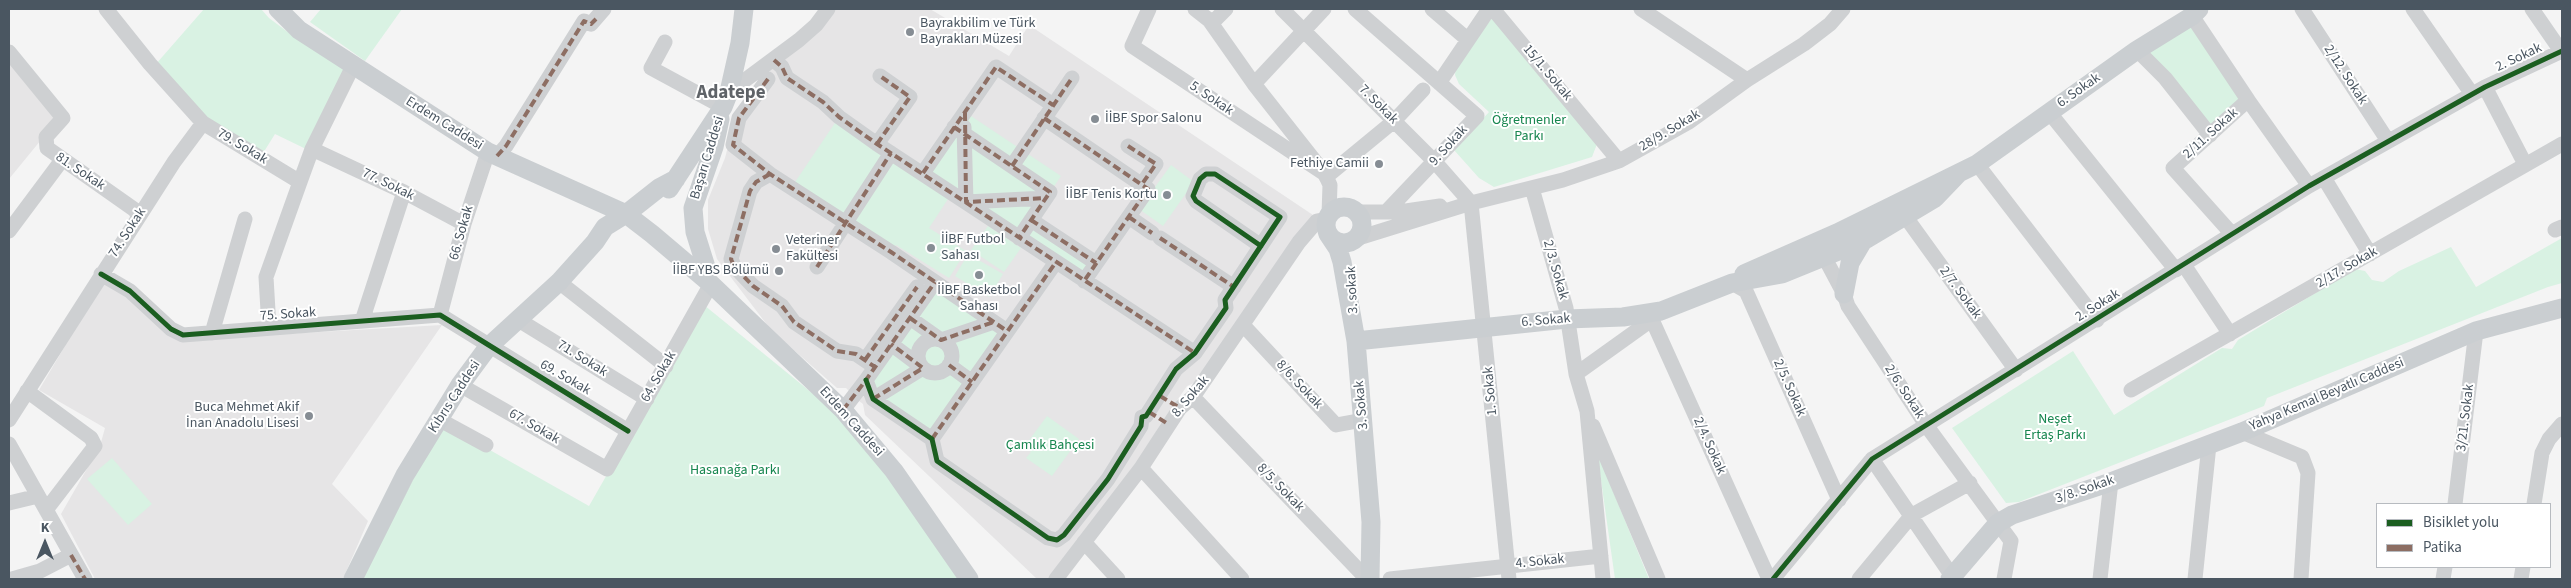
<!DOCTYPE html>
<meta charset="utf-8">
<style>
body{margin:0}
#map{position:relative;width:2571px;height:588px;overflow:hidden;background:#f4f4f4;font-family:"Source Sans 3",sans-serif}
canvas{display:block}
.frame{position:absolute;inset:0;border:10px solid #4a5661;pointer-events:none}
.legend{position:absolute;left:2376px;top:503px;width:175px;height:65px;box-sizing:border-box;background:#fff;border:1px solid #b7bbc0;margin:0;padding:6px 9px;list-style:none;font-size:15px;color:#4a5661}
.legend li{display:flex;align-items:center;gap:10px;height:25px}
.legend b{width:25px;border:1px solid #b7bbc0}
.north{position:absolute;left:20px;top:518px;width:50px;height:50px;-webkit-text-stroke:4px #fff;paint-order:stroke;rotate:0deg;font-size:14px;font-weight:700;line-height:20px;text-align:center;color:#4a5661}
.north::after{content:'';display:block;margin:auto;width:18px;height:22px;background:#4a5661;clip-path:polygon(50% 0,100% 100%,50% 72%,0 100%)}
</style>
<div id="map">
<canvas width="2571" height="588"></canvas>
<div class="frame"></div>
<ul class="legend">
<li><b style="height:6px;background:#1b5e20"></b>Bisiklet yolu</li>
<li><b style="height:6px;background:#8d6e63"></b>Patika</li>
</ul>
<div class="north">K</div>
</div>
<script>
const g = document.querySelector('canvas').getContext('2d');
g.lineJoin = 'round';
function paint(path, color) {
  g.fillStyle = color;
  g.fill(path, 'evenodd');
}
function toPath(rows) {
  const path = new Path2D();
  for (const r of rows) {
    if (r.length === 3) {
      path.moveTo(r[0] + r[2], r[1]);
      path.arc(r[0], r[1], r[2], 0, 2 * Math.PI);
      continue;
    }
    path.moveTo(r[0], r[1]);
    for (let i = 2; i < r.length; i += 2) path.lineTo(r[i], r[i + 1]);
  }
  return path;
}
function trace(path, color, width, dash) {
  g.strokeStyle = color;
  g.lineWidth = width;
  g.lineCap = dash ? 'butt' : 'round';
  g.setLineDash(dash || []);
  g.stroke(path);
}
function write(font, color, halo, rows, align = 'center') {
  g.font = font + ' "Source Sans 3",sans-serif';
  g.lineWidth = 4;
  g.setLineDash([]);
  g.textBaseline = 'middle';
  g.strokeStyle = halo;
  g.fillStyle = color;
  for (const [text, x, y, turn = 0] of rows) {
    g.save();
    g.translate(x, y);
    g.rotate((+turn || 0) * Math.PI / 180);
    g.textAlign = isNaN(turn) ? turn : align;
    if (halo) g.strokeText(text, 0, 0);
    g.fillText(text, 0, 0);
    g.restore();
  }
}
const education = toPath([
 [836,9,930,9,1009,56,1029,25,1313,215,1253,305,1194,383,1187,386,1160,425,1137,465,1051,579,1037,579,865,415,863,404,859,401,846,388,837,388,771,330,717,259,708,229,708,200,725,158,734,123,772,65,822,28],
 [9,57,59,118,9,179],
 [105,278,176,335,231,337,442,325,332,484,368,521,343,579,95,579,61,514,100,446,105,428,39,390]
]);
const green = toPath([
 [204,9,261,9,269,18,293,36,347,71,306,149,275,134,260,158,209,124,156,64],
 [321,9,402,9,365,61,310,22],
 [1492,18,1597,144,1592,157,1494,187,1479,178,1454,150,1489,112,1459,84,1455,75,1456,65],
 [2193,25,2244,97,2211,129,2149,52],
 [965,112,1061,176,1031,221,1096,263,1084,281,952,193,929,228,966,251,949,278,896,245,891,252,791,188,839,117,923,173],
 [1171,165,1194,182,1163,226,1139,209],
 [988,226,1021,248,1004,272,971,250],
 [2562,238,2562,283,2548,287,2267,398,2264,406,2019,502,2006,503,1952,428,2073,351,2114,415,2222,348,2232,349,2238,340,2355,269,2365,271,2372,280,2383,282,2399,271,2451,247,2476,287],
 [968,254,1003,274,989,297,955,276],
 [935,282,1007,331,932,439,873,399,875,367],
 [704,305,839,415,890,476,961,579,362,579,442,423,589,506],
 [1047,416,1079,439,1052,476,1026,458,1031,452,1024,447],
 [1597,452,1649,579,1615,579],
 [112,458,152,504,128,525,87,479]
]);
const minor = toPath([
 [106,9,150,64,203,123,300,182,312,149,353,66],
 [1149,9,1132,46,1325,174],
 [1195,9,1209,20,1254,84,1325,174,1330,185,1329,214],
 [1282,9,1435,162,1471,203],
 [1355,9,1477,116,1386,212],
 [1432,9,1467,39],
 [1493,9,1619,161],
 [1641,9,1747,80],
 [2302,9,2388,141],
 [2413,9,2472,94],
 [2532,9,2561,51],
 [2192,16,2248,100],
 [1212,23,1226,9],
 [665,42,651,68,723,107],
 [2137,50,2165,78,2210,135],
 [9,52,63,118,46,137,47,148,135,210,138,216],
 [774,60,782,67,787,78,823,102,839,117,877,144,1195,353],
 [768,79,739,118,733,145,770,174,891,252,1007,331],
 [1439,83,1489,9],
 [1254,84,1324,9],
 [2485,87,2525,164],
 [729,92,799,40,816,25,828,9],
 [2049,112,2176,270],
 [1044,118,1148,189,1084,281],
 [954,127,1050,192,1019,238],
 [964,127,966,202,1046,198],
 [877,144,910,97,880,76],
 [1128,146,1156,164,1142,184],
 [312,149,404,192,464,224],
 [497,156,506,146,584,21,591,24,604,9],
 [1977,164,2097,320],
 [1012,166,1072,78],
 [923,173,996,67,1053,105],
 [770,174,756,182,750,191,731,259,734,266,753,286,782,306,794,322,837,351,856,354,875,367],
 [1326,177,1394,121,1423,90],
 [2324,178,2370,254],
 [1532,188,1566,308,1576,374,1587,411,1603,579],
 [1471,203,1509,579],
 [1356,212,1399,212,1440,206],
 [1905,216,2016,370],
 [1129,217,1152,233],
 [1031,220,1096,263],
 [2555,230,2562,227],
 [9,231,62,160],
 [2232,234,2173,168,2248,100,2309,186],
 [1160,238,1234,287],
 [1355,239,1471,203,1563,180,1619,161,1689,122,1747,80,1804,44,1830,24,1843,9],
 [1819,247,1844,294,1848,306,1926,425,2011,541,2004,579],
 [2184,265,2230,334],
 [817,267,891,153],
 [101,274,130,291,171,329,183,335,440,315,628,431],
 [559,282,666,366],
 [1732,283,1746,291,1839,500],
 [1649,313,1769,579],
 [440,315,464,224,488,152],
 [910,318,941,340,994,322],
 [517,319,647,399],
 [362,321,404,192],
 [1244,326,1336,425,1363,420],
 [269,328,266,277,300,182],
 [212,333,245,219],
 [935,356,17],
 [865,360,917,287],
 [949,365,972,382],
 [1576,374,1643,326,1642,314],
 [866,380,873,399,932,439,937,461,1048,538,1057,540,1064,535,1108,479,1141,426,1142,417,1146,416,1176,369,1195,353,1226,308,1225,300,1280,217,1215,174,1206,174,1200,179,1193,196,1196,201,1261,246],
 [460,385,607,469,711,284],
 [2131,390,2562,144],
 [27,391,91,438,95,446,46,510],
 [1193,397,1367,579],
 [873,399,923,368,891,344],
 [843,410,866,380,935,282],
 [9,420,174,162,203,123],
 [440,420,486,445],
 [1593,426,1658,579],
 [2242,432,2302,457,2308,473,2301,579],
 [932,439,1056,262],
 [9,444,85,579],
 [1872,459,1952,576],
 [1141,468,1242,579],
 [9,503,38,496],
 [2455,504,2476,331],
 [2534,504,2542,453,2549,439,2562,424],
 [1084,542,1118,579],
 [12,579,40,571,71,555],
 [1056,579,1141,468,1180,408,1193,397,1299,242,1317,221,1327,219],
 [1390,579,1601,556],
 [1773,579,1872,459,2309,186,2485,87,2562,51],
 [1859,579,1912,515,1970,483],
 [2100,579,2111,482],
 [2195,579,2209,445],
 [2443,579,2445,567],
 [2521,579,2523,567]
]);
const major = toPath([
 [278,9,299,30,488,152,626,214,652,234,711,284,843,410,894,471,969,579],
 [669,189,723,107,729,92,740,43,744,9],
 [1344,225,18],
 [1328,234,1338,249,1342,262,1356,341,1371,522,1370,579],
 [706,267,695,232,693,208,714,147,720,119],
 [1744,274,1837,233,1977,164,2137,50,2192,16,2199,9],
 [1844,294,1850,263,1863,241],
 [1356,341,1567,319,1623,317,1661,311,1732,283,1782,274,1863,241,1935,198,1958,174],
 [353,579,405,475,460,385,488,347,559,282,595,242,605,227,626,214,659,188,676,179],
 [1950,579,1998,523,2012,515,2111,482,2242,432,2476,331,2562,308]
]);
const quiet = toPath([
 [774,60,782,67,787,78,823,102,839,117,877,144,1195,353],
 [768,79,739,118,733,145,770,174,891,252,1007,331],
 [965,113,966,202,1046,198],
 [1044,118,1148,189,1084,281],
 [954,127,1050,192,1019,238],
 [877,144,910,97,880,76],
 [1128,146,1156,164,1142,184],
 [497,156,506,146,584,21,591,24,596,19],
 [1012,166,1072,78],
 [923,173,996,67,1053,105],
 [770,174,756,182,750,191,731,259,734,266,753,286,782,306,794,322,837,351,856,354,875,367],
 [1129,217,1152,233],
 [1031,220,1096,263],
 [1160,238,1234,287],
 [817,267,891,153],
 [910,318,941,340,994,322],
 [865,360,917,287],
 [949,365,972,382],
 [1160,396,1180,408],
 [873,399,923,368,891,344],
 [843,410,866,380,935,282],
 [1149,412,1168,424],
 [932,439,1056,262],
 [71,555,85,579]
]);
const cycleway = toPath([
 [101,274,130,291,171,329,183,335,440,315,628,431],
 [866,380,873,399,932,439,937,461,1048,538,1057,540,1064,535,1108,479,1141,426,1142,417,1146,416,1176,369,1195,353,1226,308,1225,300,1280,217,1215,174,1206,174,1200,179,1193,196,1196,201,1261,246],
 [1773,579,1872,459,2309,186,2485,87,2562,51]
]);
const markers = [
 [910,32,5,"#868d94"],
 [1095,119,5,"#868d94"],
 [1379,164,5,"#868d94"],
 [1167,195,5,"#868d94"],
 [931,248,5,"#868d94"],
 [776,249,5,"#868d94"],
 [779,271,5,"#868d94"],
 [979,275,5,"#868d94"],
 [309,416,5,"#868d94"]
];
const poiNames = [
 ["Bayrakbilim ve Türk",920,24],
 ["Bayrakları Müzesi",920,40],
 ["İİBF Spor Salonu",1105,119],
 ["Fethiye Camii",1369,164,"right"],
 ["İİBF Tenis Kortu",1157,195,"right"],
 ["İİBF Futbol",941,240],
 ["Sahası",941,256],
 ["Veteriner",786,241],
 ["Fakültesi",786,257],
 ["İİBF YBS Bölümü",769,271,"right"],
 ["İİBF Basketbol",979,291,"center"],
 ["Sahası",979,307,"center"],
 ["Buca Mehmet Akif",299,408,"right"],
 ["İnan Anadolu Lisesi",299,424,"right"]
];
const streetNames = [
 ["2. Sokak",2519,58,-25],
 ["15/1. Sokak",1547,73,50],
 ["2/12. Sokak",2345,75,57],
 ["6. Sokak",2079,91,-35],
 ["5. Sokak",1211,99,34],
 ["7. Sokak",1378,105,45],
 ["Erdem Caddesi",444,124,32],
 ["28/9. Sokak",1670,131,-31],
 ["2/11. Sokak",2211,134,-42],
 ["9. Sokak",1449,146,-48],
 ["79. Sokak",242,147,31],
 ["Başarı Caddesi",708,158,-73],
 ["81. Sokak",80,172,34],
 ["77. Sokak",388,185,26],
 ["74. Sokak",128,233,-57],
 ["66. Sokak",462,233,-74],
 ["2/17. Sokak",2347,268,-30],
 ["2/3. Sokak",1555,270,74],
 ["3. sokak",1353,290,-93],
 ["2/7. Sokak",1960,293,54],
 ["2. Sokak",2098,306,-32],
 ["75. Sokak",288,315,-4],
 ["6. Sokak",1546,321,-5],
 ["71. Sokak",582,359,32],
 ["64. Sokak",659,377,-60],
 ["69. Sokak",565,378,30],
 ["8/6. Sokak",1299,385,47],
 ["2/5. Sokak",1789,388,66],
 ["1. Sokak",1491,391,-95],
 ["2/6. Sokak",1904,392,57],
 ["Yahya Kemal Beyatlı Caddesi",2327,395,-23],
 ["Kıbrıs Caddesi",455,397,-57],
 ["8. Sokak",1191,397,-50],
 ["3. Sokak",1362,405,-95],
 ["3/21. Sokak",2466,418,-83],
 ["Erdem Caddesi",851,422,48],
 ["67. Sokak",534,427,30],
 ["2/4. Sokak",1709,446,66],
 ["8/5. Sokak",1280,488,46],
 ["3/8. Sokak",2085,490,-19],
 ["4. Sokak",1540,562,-6]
];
const parkNames = [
 ["Öğretmenler",1529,121],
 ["Parkı",1529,137],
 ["Neşet",2055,420],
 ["Ertaş Parkı",2055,436],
 ["Çamlık Bahçesi",1050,446],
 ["Hasanağa Parkı",735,471]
];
const districtNames = [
 ["Adatepe",731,94]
];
paint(education, '#e6e5e6');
paint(green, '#d9f2e3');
trace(minor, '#ced0d2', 15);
trace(major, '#caced1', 19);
trace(quiet, '#8d6e63', 4, [8, 4]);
trace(cycleway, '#1b5e20', 5);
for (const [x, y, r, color] of markers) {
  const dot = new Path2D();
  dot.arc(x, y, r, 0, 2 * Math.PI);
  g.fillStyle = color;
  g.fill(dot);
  trace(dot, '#fff', 2);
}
write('14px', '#4a5661', '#fff', poiNames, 'left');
write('14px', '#4a5661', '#fff', streetNames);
write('14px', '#17864f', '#fff', parkNames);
write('bold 19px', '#5f6368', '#fff', districtNames);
</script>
